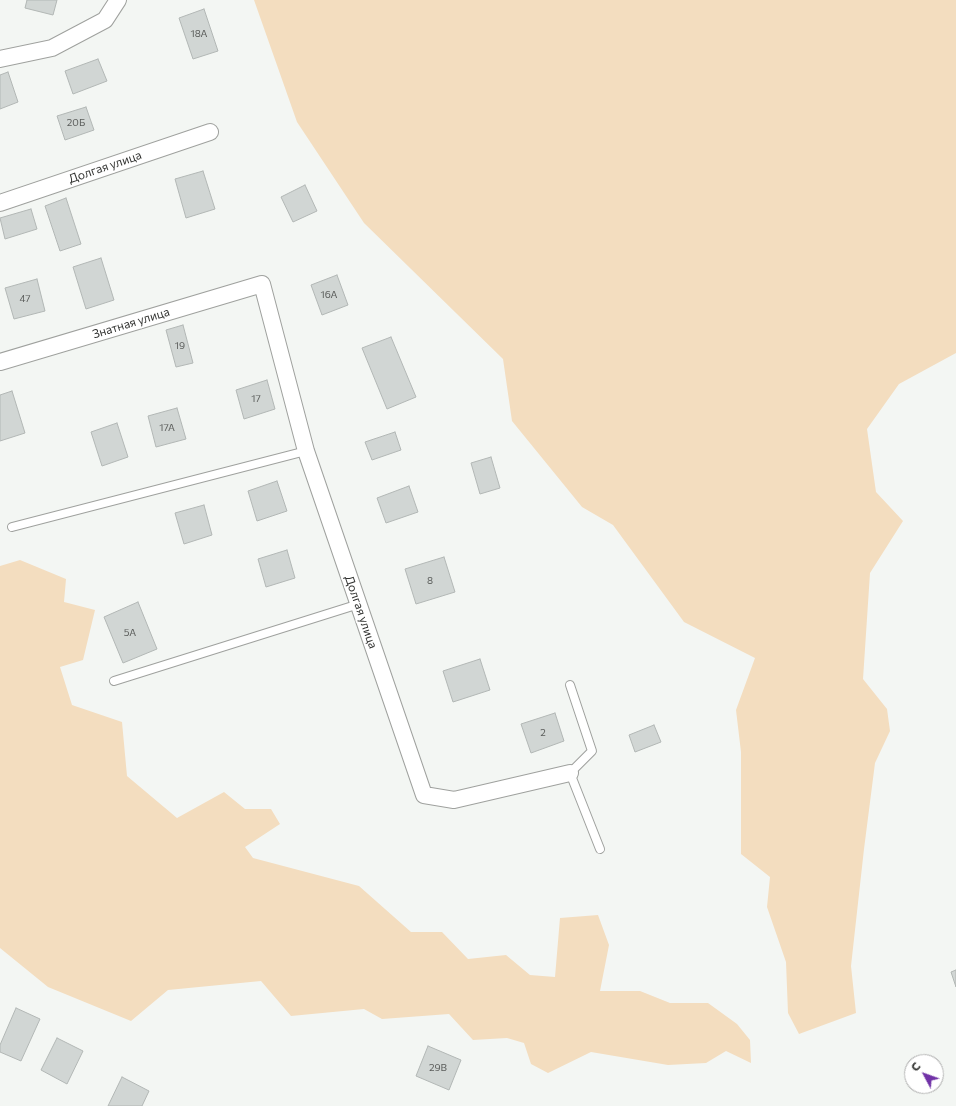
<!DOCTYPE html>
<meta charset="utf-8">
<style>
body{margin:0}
#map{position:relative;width:956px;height:1106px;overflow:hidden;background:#f3f6f3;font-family:Commissioner,sans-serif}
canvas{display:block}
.north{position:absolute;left:904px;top:1054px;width:40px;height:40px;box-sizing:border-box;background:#fff;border:1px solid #adadad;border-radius:50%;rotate:311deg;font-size:11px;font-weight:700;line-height:16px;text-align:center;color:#323331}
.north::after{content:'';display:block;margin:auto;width:14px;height:18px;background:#7132a7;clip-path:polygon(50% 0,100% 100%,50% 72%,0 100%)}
</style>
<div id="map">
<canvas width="956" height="1106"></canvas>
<div class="north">С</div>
</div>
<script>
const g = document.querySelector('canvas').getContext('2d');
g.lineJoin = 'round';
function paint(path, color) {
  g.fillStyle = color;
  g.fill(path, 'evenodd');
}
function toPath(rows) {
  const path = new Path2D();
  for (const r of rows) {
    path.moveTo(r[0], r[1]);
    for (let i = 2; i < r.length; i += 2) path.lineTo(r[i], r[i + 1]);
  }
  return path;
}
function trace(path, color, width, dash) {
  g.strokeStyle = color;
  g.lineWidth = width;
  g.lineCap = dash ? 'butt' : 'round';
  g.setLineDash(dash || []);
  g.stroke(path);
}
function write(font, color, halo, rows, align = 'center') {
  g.font = font + ' Commissioner,sans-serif';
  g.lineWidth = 3.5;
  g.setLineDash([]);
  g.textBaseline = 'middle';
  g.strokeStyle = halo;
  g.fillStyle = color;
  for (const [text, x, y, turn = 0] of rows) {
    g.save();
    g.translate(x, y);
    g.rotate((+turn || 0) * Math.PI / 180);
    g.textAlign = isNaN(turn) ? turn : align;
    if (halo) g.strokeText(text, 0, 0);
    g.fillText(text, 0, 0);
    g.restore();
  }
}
const green = toPath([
 [254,0,956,0,956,353,899,384,867,429,876,492,903,521,870,573,863,679,887,709,890,731,875,763,864,849,851,966,856,1013,799,1034,788,1013,786,962,767,907,770,877,741,854,741,752,736,710,755,658,684,622,613,525,582,507,512,421,503,359,364,223,297,122],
 [20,560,66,579,64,602,95,610,83,660,60,667,72,705,122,722,127,776,177,818,224,792,245,809,271,809,280,824,245,847,253,858,359,886,411,932,442,932,468,959,506,955,530,975,555,977,560,918,598,915,609,945,600,991,640,991,670,1003,708,1003,737,1024,750,1040,751,1063,726,1051,706,1063,668,1065,591,1052,548,1073,531,1064,524,1043,507,1038,473,1040,449,1014,382,1019,364,1009,291,1016,261,981,168,990,131,1021,48,987,0,948,0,566]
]);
const building = toPath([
 [27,0,57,0,53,15,25,8,27,0],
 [204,9,218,51,193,59,179,18,204,9],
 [98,59,107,81,73,94,65,71,98,59],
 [8,72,18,102,0,109,0,75,8,72],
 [86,107,94,130,65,140,57,116,86,107],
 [203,171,215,209,186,218,175,179,203,171],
 [305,185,317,211,293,222,281,197,305,185],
 [66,198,81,244,60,251,45,206,66,198],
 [31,209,37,229,5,239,0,218,31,209],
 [101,258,114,300,86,309,73,267,101,258],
 [337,275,348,305,322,315,311,285,337,275],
 [37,279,45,311,14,319,5,288,37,279],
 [183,325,193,363,176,367,166,330,183,325],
 [391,337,416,397,387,409,362,348,391,337],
 [267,380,275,409,244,419,236,390,267,380],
 [12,391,25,433,0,441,0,395,12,391],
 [177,408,186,439,156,447,148,416,177,408],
 [117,423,128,457,102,466,91,432,117,423],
 [395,432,401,450,372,460,365,442,395,432],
 [491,457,500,488,480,494,471,463,491,457],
 [277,481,287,511,257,521,248,491,277,481],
 [409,486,418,512,386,523,377,498,409,486],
 [204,505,212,535,184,544,175,513,204,505],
 [287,550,295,578,266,587,258,559,287,550],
 [444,557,455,592,416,604,405,569,444,557],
 [138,602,157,649,123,663,104,617,138,602],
 [480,659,490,690,453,702,443,671,480,659],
 [555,713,564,741,531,753,521,724,555,713],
 [654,725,661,742,635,752,629,735,654,725],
 [956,970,956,987,951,972,956,970],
 [16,1008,40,1019,21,1061,0,1052,0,1045,16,1008],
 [57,1038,83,1051,67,1084,41,1070,57,1038],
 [428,1046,461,1060,449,1090,416,1076,428,1046],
 [122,1077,149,1091,142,1106,108,1106,122,1077]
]);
const lane = toPath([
 [12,527,306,451],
 [114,681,359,604],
 [570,685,592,751,570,773,600,849]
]);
const street = toPath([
 [0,59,52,48,105,20,118,0],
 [0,203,210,132],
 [0,362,262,284,306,451,424,795,454,800,570,773]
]);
const numberNames = [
 ["18А",199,34],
 ["20Б",76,123],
 ["16А",329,295],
 ["47",25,299],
 ["19",180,346],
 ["17",256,399],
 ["17А",167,428],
 ["8",430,581],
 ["5А",130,633],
 ["2",543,733],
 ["29В",438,1068]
];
const streetNames = [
 ["Долгая улица",105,167,-19],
 ["Знатная улица",131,323,-17],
 ["Долгая улица",361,612,71]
];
paint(green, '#f3ddbf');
paint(building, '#d1d6d4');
trace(building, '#b2b7b5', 1);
trace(lane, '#9fa19e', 10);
trace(street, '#9fa19e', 18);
trace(lane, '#fff', 8);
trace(street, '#fff', 16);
write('10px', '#5a5c5a', null, numberNames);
write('12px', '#323331', '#fff', streetNames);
</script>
